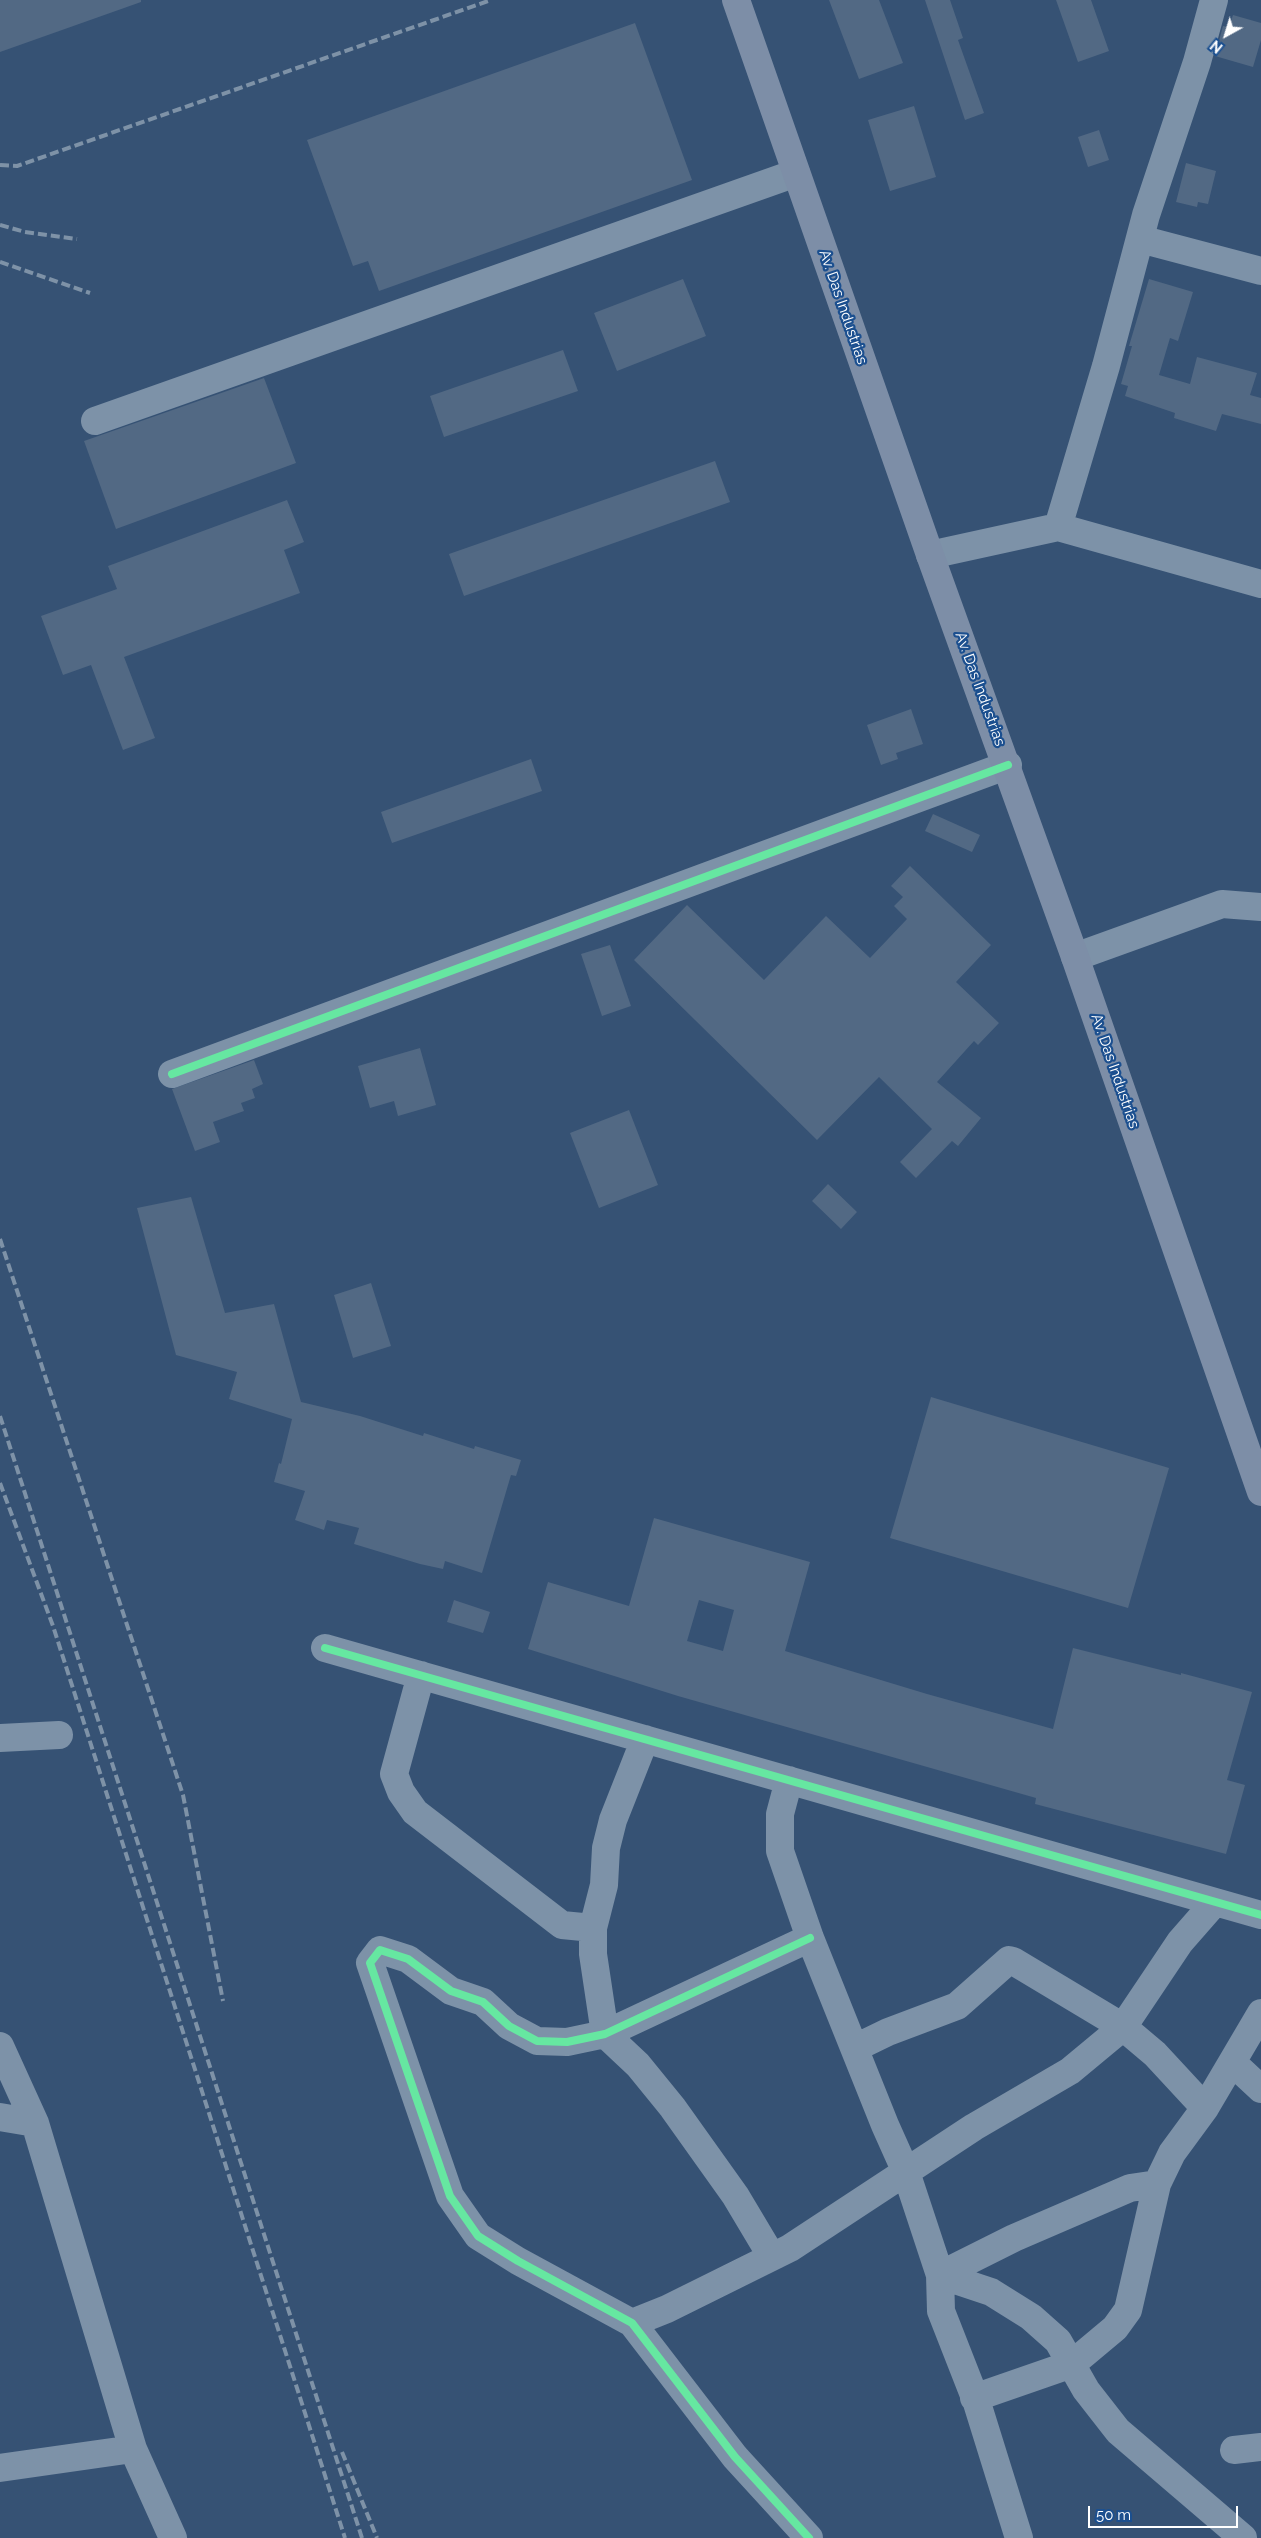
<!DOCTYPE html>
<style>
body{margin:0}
#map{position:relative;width:1261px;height:2538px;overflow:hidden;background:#365274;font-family:Raleway,sans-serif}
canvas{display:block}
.north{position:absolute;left:1201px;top:10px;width:50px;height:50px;-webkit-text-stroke:4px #1b4f8f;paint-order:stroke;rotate:219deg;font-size:14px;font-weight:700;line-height:20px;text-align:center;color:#fff}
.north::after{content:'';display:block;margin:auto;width:18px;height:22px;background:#fff;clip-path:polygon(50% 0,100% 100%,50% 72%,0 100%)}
.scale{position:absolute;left:1088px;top:2506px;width:150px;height:22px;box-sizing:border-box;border:2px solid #fff;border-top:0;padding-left:6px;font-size:15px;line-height:18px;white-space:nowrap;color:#fff;-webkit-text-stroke:4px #1b4f8f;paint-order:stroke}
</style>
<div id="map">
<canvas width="1261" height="2538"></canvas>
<div class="north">N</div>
<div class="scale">50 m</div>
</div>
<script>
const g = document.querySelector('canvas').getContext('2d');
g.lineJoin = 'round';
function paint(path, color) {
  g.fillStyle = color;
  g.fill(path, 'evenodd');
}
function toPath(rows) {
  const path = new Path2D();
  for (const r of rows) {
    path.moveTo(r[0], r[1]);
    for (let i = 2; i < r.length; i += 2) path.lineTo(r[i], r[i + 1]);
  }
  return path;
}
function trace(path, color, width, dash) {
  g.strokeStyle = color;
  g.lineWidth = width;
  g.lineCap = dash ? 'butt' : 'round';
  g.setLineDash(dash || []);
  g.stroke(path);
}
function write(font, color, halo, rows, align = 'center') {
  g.font = font + ' Raleway,sans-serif';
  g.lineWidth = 4.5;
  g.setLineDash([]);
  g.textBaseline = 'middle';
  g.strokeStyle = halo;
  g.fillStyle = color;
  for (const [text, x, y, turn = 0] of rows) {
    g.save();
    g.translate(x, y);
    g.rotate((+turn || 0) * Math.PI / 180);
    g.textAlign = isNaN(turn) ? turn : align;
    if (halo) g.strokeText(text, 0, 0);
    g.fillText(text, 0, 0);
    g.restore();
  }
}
const building = toPath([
 [0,0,141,0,141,2,0,52],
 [829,0,879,0,903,63,859,79],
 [925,0,950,0,963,38,958,40,984,113,965,120],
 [1056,0,1091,0,1109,51,1078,62],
 [1233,15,1261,23,1261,40,1253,67,1215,56,1223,26,1229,27],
 [635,23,692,180,379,291,368,261,353,266,307,140],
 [914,106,936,177,890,191,868,120],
 [1099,130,1109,160,1088,167,1078,137],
 [1186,163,1216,171,1208,204,1198,202,1197,207,1176,202],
 [683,279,706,336,617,371,594,313],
 [1149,279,1193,292,1178,341,1170,338,1159,375,1190,384,1197,357,1257,373,1250,395,1261,398,1261,424,1222,414,1216,431,1174,418,1175,413,1125,396,1128,386,1121,384,1132,346,1129,346],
 [563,350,578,391,444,437,430,396],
 [264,378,296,463,116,529,84,441],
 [715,461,730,502,464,596,449,554],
 [287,500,304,542,284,550,300,593,124,657,155,738,123,750,91,665,63,675,41,616,117,589,108,566],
 [911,709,923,744,896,753,898,759,881,765,867,725],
 [531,759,542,791,392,843,381,812],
 [933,814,980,835,972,852,925,831],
 [910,866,991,945,956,982,999,1023,978,1045,974,1041,937,1082,981,1118,958,1146,952,1141,916,1178,900,1162,932,1129,879,1077,817,1140,634,960,687,905,764,980,826,916,870,958,907,919,894,906,903,897,891,886],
 [610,945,631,1006,602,1016,581,954],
 [420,1048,436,1105,398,1116,394,1101,370,1108,358,1066],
 [254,1060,263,1084,252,1089,255,1098,241,1103,244,1111,213,1122,220,1142,195,1151,172,1089],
 [629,1110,658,1185,599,1208,570,1133],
 [828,1184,857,1212,841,1229,812,1201],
 [191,1197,225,1313,274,1304,301,1402,360,1416,423,1436,424,1433,474,1449,475,1446,521,1460,516,1476,511,1475,482,1573,445,1561,443,1569,420,1564,354,1544,359,1528,327,1520,324,1530,295,1520,305,1491,274,1482,279,1463,281,1464,292,1419,229,1399,237,1372,176,1355,137,1208],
 [371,1283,391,1346,353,1358,334,1295],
 [931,1397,1169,1468,1128,1608,890,1538],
 [654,1518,810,1562,785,1651,927,1694,1053,1729,1073,1648,1181,1675,1181,1673,1252,1692,1227,1780,1245,1785,1226,1854,1035,1804,1036,1798,678,1696,528,1649,548,1582,629,1606],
 [699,1600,734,1610,723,1651,687,1641],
 [454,1600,490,1612,483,1633,447,1622]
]);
const minor = toPath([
 [1140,239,1261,271],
 [95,421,796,173],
 [1058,527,1106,366,1146,215,1197,62,1214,0],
 [930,555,1058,527,1261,584],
 [1075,957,1222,904,1261,907],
 [172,1074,1008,765],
 [325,1648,1261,1915],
 [421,1675,394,1774,401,1792,415,1812,562,1925,593,1928],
 [0,1738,59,1735],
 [645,1739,613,1820,606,1848,604,1885,593,1928,593,1954,605,2034,638,2065,673,2108,735,2195,772,2257],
 [789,1780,780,1814,780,1851,810,1938,885,2125,906,2172,940,2275,941,2311,977,2403,1019,2538],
 [0,2046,35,2123,133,2449,173,2538],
 [855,2048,888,2032,957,2006,1009,1960,1013,1961,1123,2027,1155,2054,1205,2108],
 [1233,2063,1261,2089],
 [0,2117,35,2123],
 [940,2275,991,2292,1031,2317,1058,2341,1086,2390,1118,2431,1243,2538],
 [940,2275,1014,2238,1130,2188,1157,2184],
 [632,2323,667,2309,790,2248,974,2127,1070,2071,1123,2027,1180,1942,1215,1902],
 [974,2398,1072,2364,1115,2328,1128,2310,1157,2184,1172,2153,1205,2108,1261,2013],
 [1234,2450,1261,2447],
 [0,2468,133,2449],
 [809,2538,735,2457,632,2323,518,2261,478,2236,450,2196,370,1963,380,1950,408,1959,451,1991,483,2002,509,2026,537,2041,567,2042,605,2034,810,1938]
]);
const major = toPath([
 [736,0,930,555,1075,957,1261,1492]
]);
const rail = toPath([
 [0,165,17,166,491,0],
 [0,225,25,232,77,239],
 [0,262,90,293],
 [0,1239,183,1795,223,2001],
 [0,1416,362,2538],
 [0,1483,53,1626,345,2538],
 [342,2452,377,2538]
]);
const cycleway = toPath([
 [172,1074,1008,765],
 [325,1648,1261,1915],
 [809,2538,735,2457,632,2323,518,2261,478,2236,450,2196,370,1963,380,1950,408,1959,451,1991,483,2002,509,2026,537,2041,567,2042,605,2034,810,1938]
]);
const streetNames = [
 ["Av. Das Industrias",843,307,71],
 ["Av. Das Industrias",980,689,70],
 ["Av. Das Industrias",1115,1071,71]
];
paint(building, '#526984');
trace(minor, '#7d92a8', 28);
trace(major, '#7d8ea7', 28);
trace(rail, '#7e92a7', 4, [9, 4]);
trace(cycleway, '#66e7a1', 8);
write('15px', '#fff', '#1b4f8f', streetNames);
</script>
